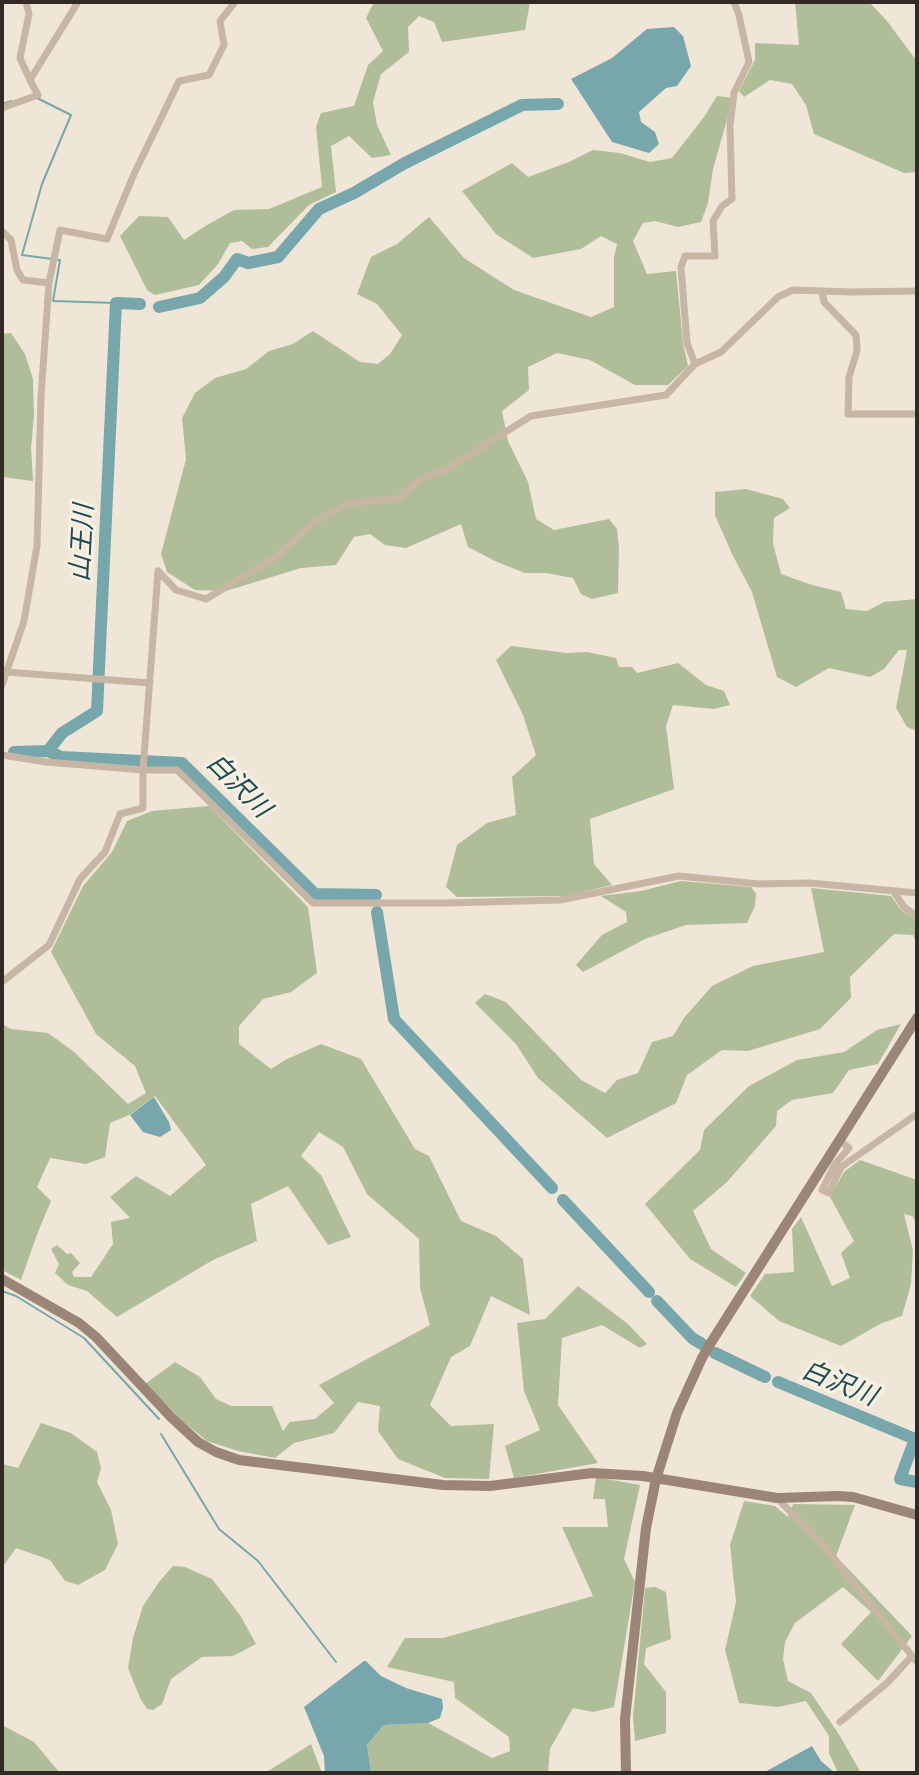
<!DOCTYPE html>
<meta charset="utf-8">
<style>
body{margin:0}
#map{position:relative;width:919px;height:1775px;overflow:hidden;background:#f0e6d7;font-family:Karla,sans-serif}
canvas{display:block}
.frame{position:absolute;inset:0;border:4px solid #332a25;pointer-events:none}
</style>
<div id="map">
<canvas width="919" height="1775"></canvas>
<div class="frame"></div>
</div>
<script>
const g = document.querySelector('canvas').getContext('2d');
g.lineJoin = 'round';
function paint(path, color) {
  g.fillStyle = color;
  g.fill(path, 'evenodd');
}
function toPath(rows) {
  const path = new Path2D();
  for (const r of rows) {
    path.moveTo(r[0], r[1]);
    for (let i = 2; i < r.length; i += 2) path.lineTo(r[i], r[i + 1]);
  }
  return path;
}
function trace(path, color, width, dash) {
  g.strokeStyle = color;
  g.lineWidth = width;
  g.lineCap = dash ? 'butt' : 'round';
  g.setLineDash(dash || []);
  g.stroke(path);
}
function write(font, color, halo, rows, align = 'center') {
  g.font = font + ' Karla,"Noto Sans JP",sans-serif';
  g.lineWidth = 6;
  g.setLineDash([]);
  g.textBaseline = 'middle';
  g.strokeStyle = halo;
  g.fillStyle = color;
  for (const [text, x, y, turn = 0] of rows) {
    g.save();
    g.translate(x, y);
    g.rotate((+turn || 0) * Math.PI / 180);
    g.textAlign = isNaN(turn) ? turn : align;
    if (halo) g.strokeText(text, 0, 0);
    g.fillText(text, 0, 0);
    g.restore();
  }
}
const green = toPath([
 [374,2,530,2,525,30,442,42,434,22,419,16,408,27,409,52,381,74,373,102,377,125,391,155,372,158,349,136,331,146,336,192,309,205,268,247,252,249,242,241,230,243,218,264,199,285,155,295,147,290,120,236,139,216,168,217,184,240,207,225,234,210,269,209,322,187,316,127,321,113,354,106,368,65,383,51,366,18],
 [795,2,869,2,887,21,916,60,917,172,904,173,814,134,806,105,792,84,770,80,744,97,739,91,755,60,755,43,799,45],
 [717,96,733,98,713,169,708,203,701,222,678,227,655,221,643,223,633,241,647,274,676,271,683,343,688,366,668,385,635,385,590,360,557,353,528,367,529,390,502,411,508,441,528,482,536,519,554,530,609,519,617,529,619,548,618,593,592,599,581,594,573,578,546,573,525,573,497,562,468,547,461,524,406,548,385,545,370,534,354,537,336,565,301,568,226,591,195,590,167,572,161,554,186,459,182,418,195,393,215,378,246,369,269,351,293,344,313,331,360,362,378,364,390,354,402,335,377,304,357,294,371,257,397,244,429,217,464,258,514,290,591,317,614,307,614,257,617,244,601,236,581,249,533,258,496,234,462,191,512,163,528,177,569,162,593,150,620,153,650,162,672,158,704,117],
 [11,333,25,354,33,379,34,416,31,448,33,481,2,477,2,334],
 [746,489,783,499,790,508,774,518,773,543,781,574,812,585,841,592,846,609,867,611,884,602,917,599,917,731,907,727,896,708,907,650,899,650,884,669,870,677,829,668,796,687,777,677,752,592,732,554,715,515,715,492],
 [511,646,567,653,587,652,616,658,619,667,632,667,637,673,678,663,706,685,724,691,730,705,714,709,673,705,666,726,674,789,590,819,594,864,612,885,565,896,457,897,446,887,457,845,487,823,516,815,512,777,536,755,523,715,496,660],
 [209,806,308,907,317,973,291,992,263,999,239,1026,239,1044,271,1069,285,1060,321,1044,361,1059,415,1149,429,1156,461,1221,496,1236,523,1259,530,1315,491,1296,470,1346,451,1357,430,1405,451,1426,494,1424,489,1479,445,1478,398,1459,378,1431,380,1406,358,1402,334,1433,294,1443,275,1458,238,1451,207,1441,184,1422,145,1384,175,1362,200,1377,216,1399,231,1406,272,1406,283,1431,290,1422,315,1419,334,1403,319,1385,430,1325,420,1288,419,1239,367,1194,343,1147,319,1132,301,1156,321,1175,351,1237,328,1245,288,1186,251,1204,257,1241,213,1260,117,1317,87,1291,68,1285,55,1273,59,1264,51,1249,57,1245,67,1254,71,1253,80,1263,72,1272,74,1277,91,1277,113,1244,111,1222,130,1218,110,1197,136,1176,170,1196,206,1165,155,1096,129,1115,110,1123,105,1157,86,1164,50,1158,37,1187,51,1201,38,1232,21,1280,2,1270,2,1024,11,1029,48,1033,73,1051,128,1104,146,1093,135,1066,96,1034,51,952,83,886,112,852,127,821,152,811],
 [681,881,751,887,756,894,755,906,747,923,686,925,645,939,583,972,576,965,602,935,627,922,626,912,601,896,641,891],
 [811,888,891,896,901,910,917,920,917,945,913,935,894,934,850,977,851,998,820,1029,748,1051,722,1050,687,1075,676,1103,607,1138,538,1078,516,1044,475,1003,485,994,506,1002,581,1080,605,1093,617,1080,638,1073,652,1042,673,1036,684,1018,712,986,753,966,824,952],
 [901,1024,878,1064,849,1070,833,1093,792,1100,777,1111,776,1126,727,1182,693,1211,711,1249,746,1273,736,1287,690,1259,645,1204,700,1150,704,1130,749,1086,797,1060,844,1052,877,1030],
 [860,1160,917,1180,917,1224,912,1216,904,1214,913,1250,911,1284,902,1316,882,1323,841,1346,779,1321,750,1296,765,1274,794,1272,792,1229,801,1217,832,1286,850,1278,841,1253,854,1241,830,1197,844,1172],
 [578,1286,628,1324,647,1344,640,1348,602,1325,562,1338,558,1405,598,1463,514,1478,505,1446,540,1430,524,1391,517,1323,545,1319],
 [41,1423,71,1433,97,1452,101,1468,97,1482,111,1510,118,1544,105,1570,78,1585,65,1581,50,1560,16,1548,2,1568,2,1464,18,1468],
 [596,1477,640,1485,624,1559,635,1582,614,1707,593,1712,573,1708,550,1749,548,1773,371,1773,367,1745,384,1725,428,1723,492,1758,510,1751,509,1737,455,1698,454,1682,387,1667,405,1638,443,1638,593,1596,562,1527,608,1527,605,1499,593,1499],
 [744,1501,775,1506,788,1517,793,1504,855,1505,836,1556,912,1636,878,1681,841,1644,871,1612,843,1587,795,1623,785,1642,783,1659,788,1681,811,1693,840,1736,861,1773,838,1773,829,1753,829,1736,806,1701,778,1707,739,1703,725,1650,736,1602,730,1545],
 [173,1566,185,1567,212,1579,240,1615,256,1644,233,1656,202,1657,171,1679,162,1704,153,1710,147,1709,140,1698,128,1668,133,1638,143,1606,159,1582],
 [655,1587,666,1592,671,1639,646,1648,644,1664,666,1692,666,1733,635,1741,633,1717,645,1588],
 [2,1725,34,1742,60,1773,2,1773],
 [311,1744,322,1773,265,1773]
]);
const water = toPath([
 [674,27,683,36,691,66,677,86,666,88,639,112,641,122,655,132,659,144,649,153,612,142,571,79,612,58,647,29],
 [154,1097,169,1122,171,1130,160,1137,143,1132,130,1115],
 [364,1661,366,1661,381,1676,406,1688,442,1699,443,1708,440,1718,428,1723,384,1725,367,1745,371,1773,325,1773,324,1756,304,1707],
 [812,1746,821,1761,835,1773,763,1773]
]);
const stream = toPath([
 [37,98,71,115,42,184,22,255,52,259],
 [2,104,12,101],
 [58,260,60,260,53,301,116,303],
 [2,1291,16,1296,84,1338,159,1419],
 [161,1434,219,1529,258,1561,336,1662]
]);
const river = toPath([
 [159,307,200,298,224,277,237,259,248,263,278,257,319,209,354,193,405,163,522,105,558,104],
 [48,751,62,733,97,711,116,303,140,304],
 [14,752,48,751,61,757,182,763,315,894,376,895],
 [377,912,394,1019,552,1188],
 [563,1200,649,1292],
 [657,1301,692,1338,702,1344],
 [715,1353,765,1377],
 [778,1382,915,1439,900,1479,917,1482]
]);
const street = toPath([
 [26,2,29,14,20,58,30,80],
 [2,108,38,95,30,80,78,2],
 [2,231,11,240,17,270,23,280,49,283],
 [822,291,824,302,856,335,857,351,849,377,848,414,917,414],
 [695,364,687,343,681,267,685,256,715,256,713,221,722,206,732,199,730,125,734,93,749,62,739,15,734,2],
 [158,571,176,590,206,599,276,557,313,523,349,503,398,499,421,479,447,469,531,416,666,395,695,364,721,352,778,297,793,290,851,292,917,291],
 [6,672,150,683],
 [2,685,24,621,37,546,41,397,49,283,60,230,107,239,134,174,179,81,209,75,224,45,220,21,235,2],
 [2,755,46,762,143,770,177,770,313,903,446,903,560,900,679,876,759,884,810,883,917,893],
 [894,892,904,907,917,916],
 [2,982,49,945,80,879,105,852,120,814,143,808,143,770,158,571],
 [839,1140,849,1148,835,1164,822,1190,829,1193,841,1167,917,1114],
 [777,1498,824,1546,917,1662],
 [840,1722,887,1683,912,1656]
]);
const secondary = toPath([
 [2,1279,79,1323,96,1337,171,1417,198,1442,216,1452,239,1460,443,1485,490,1486,592,1473,643,1476,777,1498,838,1496,853,1497,917,1515],
 [626,1773,625,1719,646,1528,656,1479,677,1413,702,1358,712,1341,917,1018]
]);
const waterNames = [
 ["山王川",83,543,-87],
 ["白沢川",238,786,45],
 ["白沢川",839,1384,22]
];
paint(green, '#afbe98');
paint(water, '#77a7ac');
trace(stream, '#77a7ac', 2);
trace(river, '#77a7ac', 12);
trace(street, '#c7b6a4', 7);
trace(secondary, '#9b8576', 10);
write('italic 26px', '#1c4c53', '#f8f0e3', waterNames);
</script>
